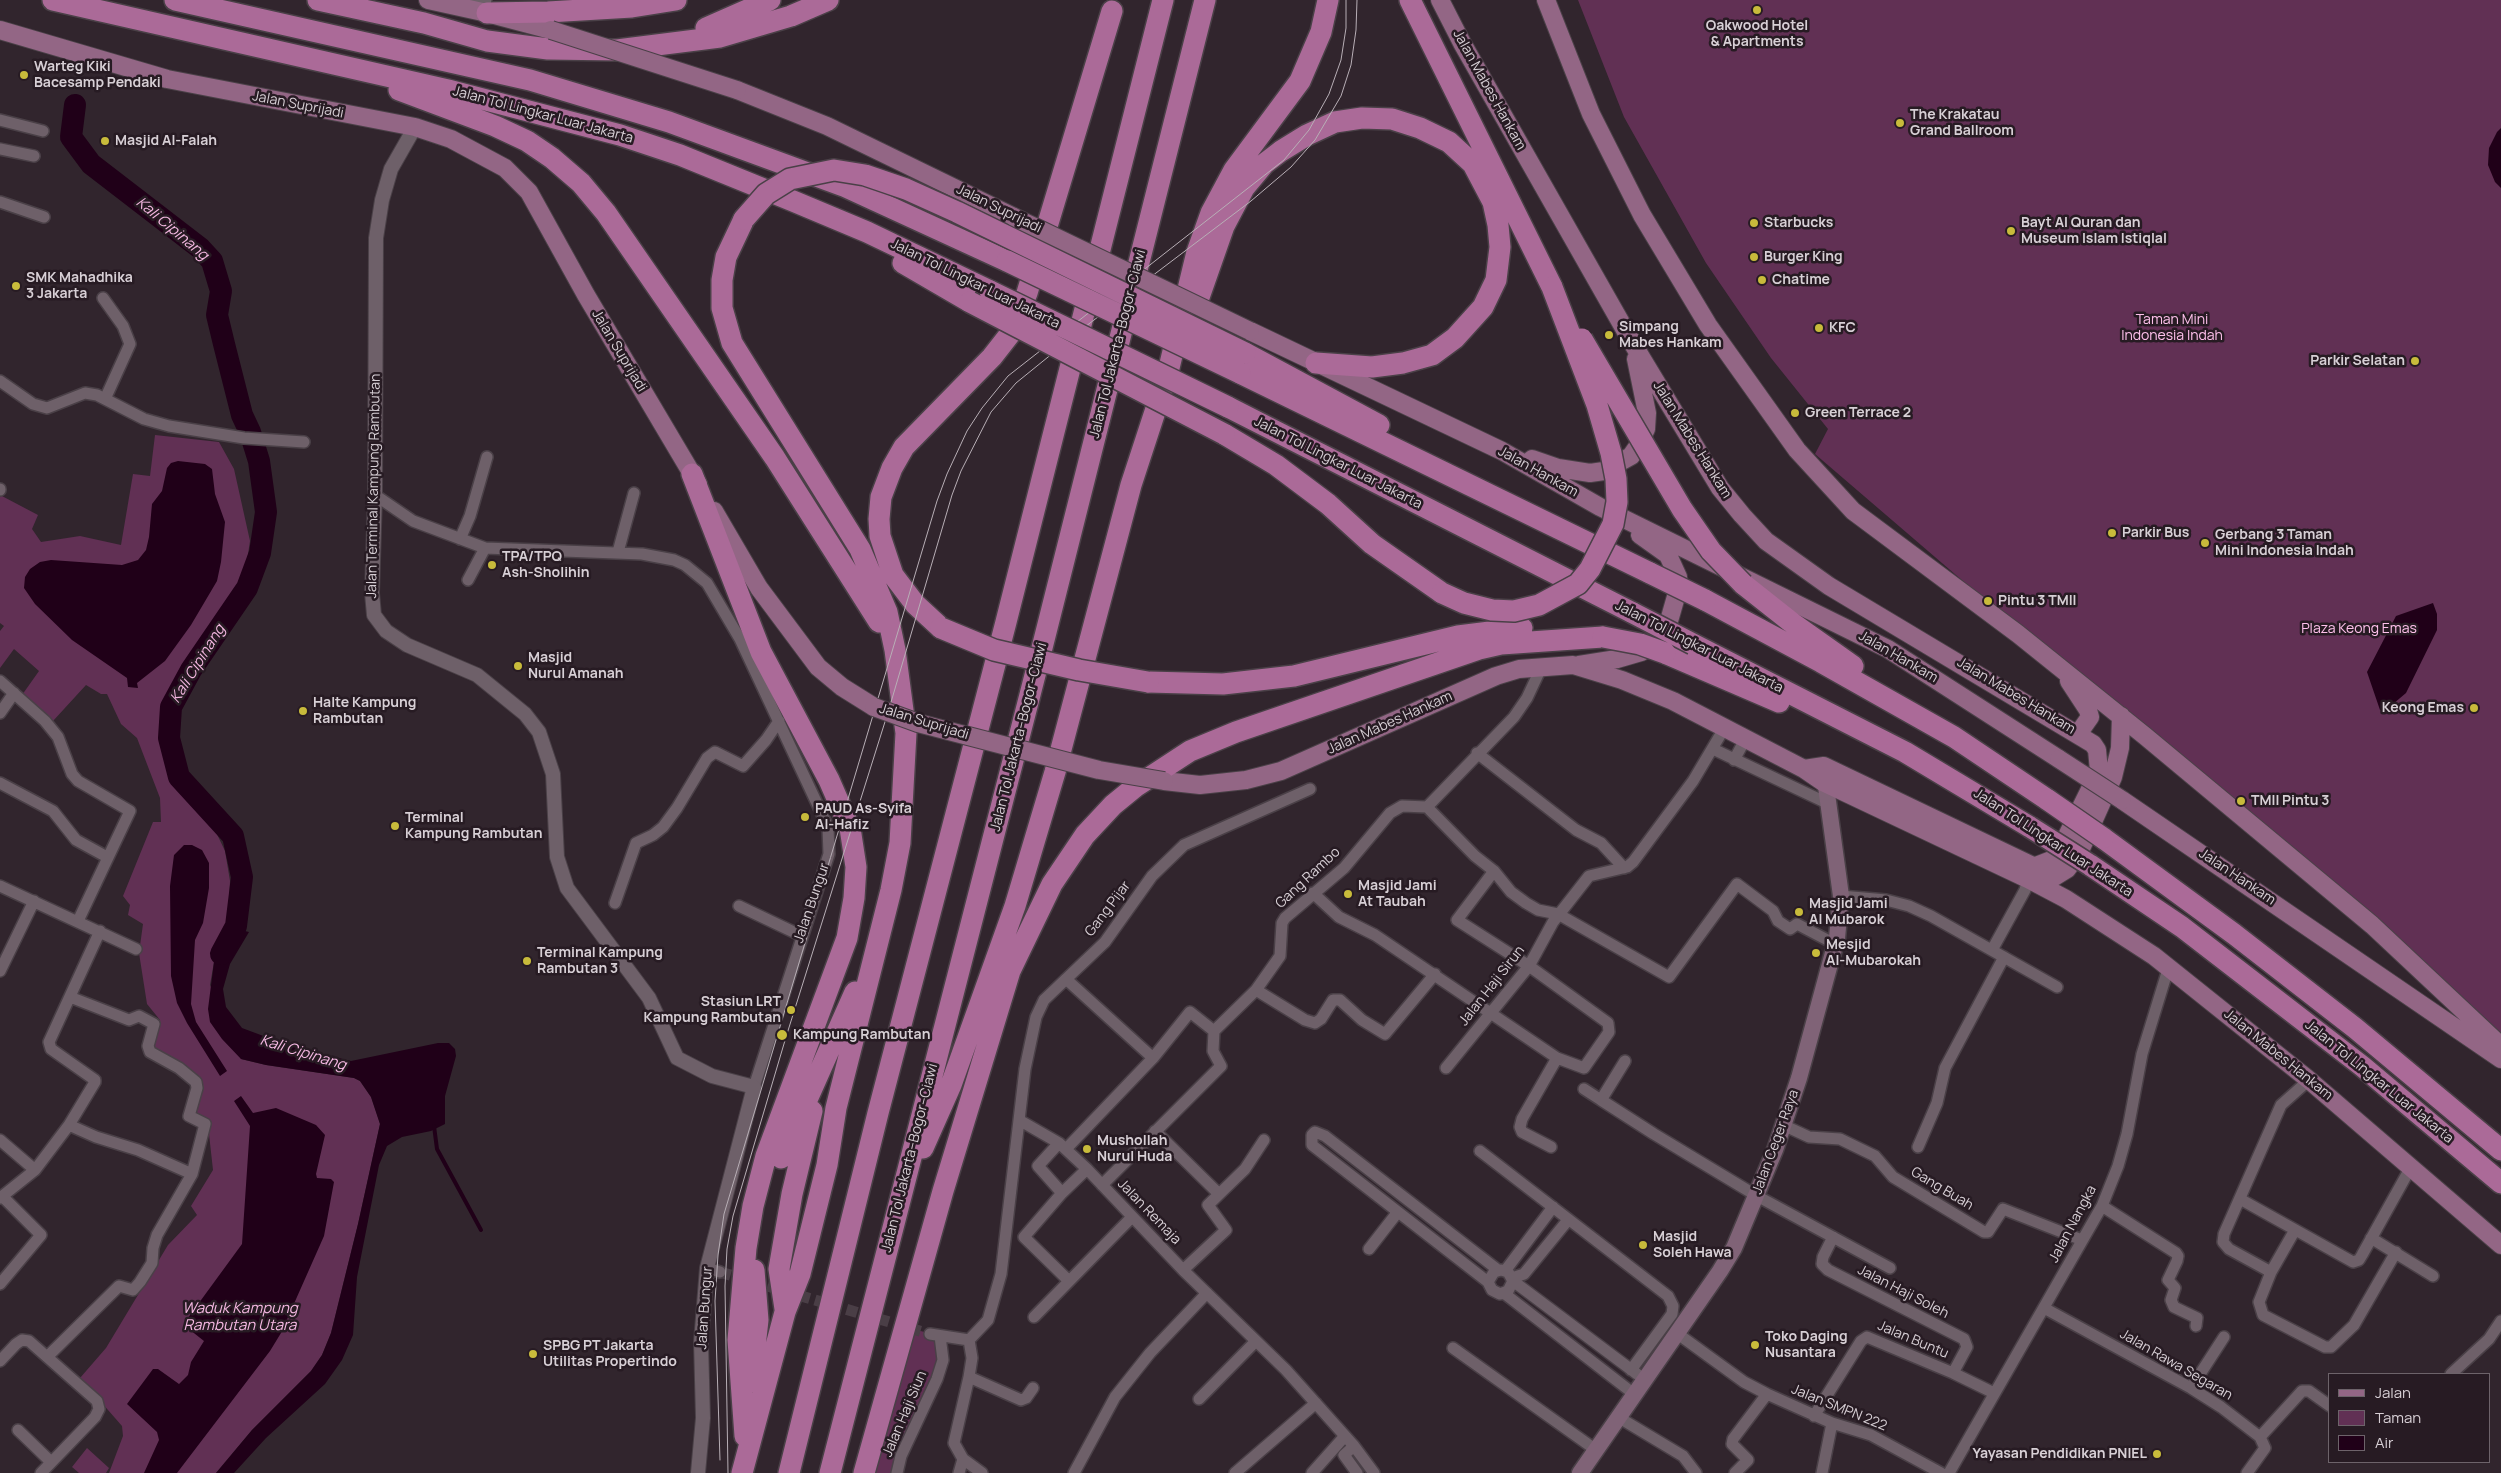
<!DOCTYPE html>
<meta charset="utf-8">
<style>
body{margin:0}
#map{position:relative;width:2501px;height:1473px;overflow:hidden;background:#31252d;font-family:Manrope,sans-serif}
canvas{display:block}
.legend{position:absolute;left:2328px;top:1373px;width:162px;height:90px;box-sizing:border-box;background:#271b23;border:1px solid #6d636a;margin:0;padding:6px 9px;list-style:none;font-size:15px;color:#d7cfd5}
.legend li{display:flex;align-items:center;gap:10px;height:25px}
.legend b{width:25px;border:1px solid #6d636a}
</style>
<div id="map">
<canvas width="2501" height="1473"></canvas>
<ul class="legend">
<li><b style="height:6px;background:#936685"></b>Jalan</li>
<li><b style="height:14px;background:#613054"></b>Taman</li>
<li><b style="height:14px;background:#200018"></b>Air</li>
</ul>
</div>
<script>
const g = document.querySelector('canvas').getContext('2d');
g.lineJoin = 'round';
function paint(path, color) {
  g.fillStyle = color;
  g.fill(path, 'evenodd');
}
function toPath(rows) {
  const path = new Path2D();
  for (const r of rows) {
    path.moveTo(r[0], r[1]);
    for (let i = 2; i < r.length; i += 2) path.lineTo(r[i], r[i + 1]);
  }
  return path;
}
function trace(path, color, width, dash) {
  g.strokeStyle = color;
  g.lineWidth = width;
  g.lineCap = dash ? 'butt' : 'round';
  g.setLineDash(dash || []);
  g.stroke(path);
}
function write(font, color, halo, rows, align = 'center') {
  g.font = font + ' Manrope,sans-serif';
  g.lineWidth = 5;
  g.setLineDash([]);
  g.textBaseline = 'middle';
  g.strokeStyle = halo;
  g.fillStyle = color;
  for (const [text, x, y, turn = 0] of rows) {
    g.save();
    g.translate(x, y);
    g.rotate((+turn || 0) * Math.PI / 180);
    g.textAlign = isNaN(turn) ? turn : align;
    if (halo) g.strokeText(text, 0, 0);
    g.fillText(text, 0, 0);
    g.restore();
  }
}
const green = toPath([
 [1578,0,2501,0,2501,1035,2133,727,1815,454,1828,429,1771,358,1706,263,1624,117],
 [155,435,219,442,234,469,250,541,246,567,235,598,178,678,166,702,161,721,164,748,173,780,215,830,225,851,230,881,228,927,214,962,210,985,241,1059,266,1065,354,1078,360,1081,371,1097,380,1124,358,1224,331,1333,322,1355,311,1371,252,1430,216,1473,109,1473,123,1436,122,1426,80,1378,106,1348,168,1245,197,1215,191,1206,213,1170,208,1125,192,1116,201,1079,152,1050,160,1020,147,1004,139,953,143,924,128,915,130,905,123,896,153,822,161,822,160,798,137,738,121,724,107,694,101,694,86,685,53,721,22,695,39,671,14,649,0,668,0,631,4,626,0,623,0,495,38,515,32,529,41,542,80,536,121,545,133,474,150,476],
 [905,1327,940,1336,943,1360,897,1473,864,1473],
 [87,1448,109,1468,106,1473,79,1473,72,1467]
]);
const water = toPath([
 [2501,128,2501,188,2495,182,2488,165,2489,148,2497,132],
 [178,461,205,464,212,469,215,494,225,522,221,562,217,581,191,625,165,661,137,683,138,688,128,687,127,678,72,640,35,604,24,588,25,577,30,569,40,562,51,560,122,565,138,560,146,550,149,537,152,504,162,491,167,468,171,463],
 [2433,603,2437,614,2437,630,2406,693,2393,704,2380,710,2367,672,2396,616],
 [184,845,192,845,202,850,209,863,209,888,203,923,195,940,191,1004,196,1022,227,1071,220,1076,187,1023,177,1003,171,976,170,886,174,855],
 [228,927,249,932,230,964,223,989,226,1007,242,1028,293,1047,351,1061,438,1043,449,1043,455,1049,456,1056,445,1096,445,1124,431,1131,402,1137,387,1146,379,1165,357,1277,353,1335,342,1360,325,1384,266,1438,234,1473,216,1473,252,1430,311,1371,322,1355,331,1333,358,1224,380,1124,371,1097,360,1081,354,1078,266,1065,241,1059,222,1039,210,1022,208,1009,214,962],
 [241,1096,253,1113,276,1108,316,1125,325,1135,316,1174,317,1178,331,1179,334,1182,324,1236,281,1333,270,1351,177,1473,144,1473,159,1440,157,1432,127,1404,153,1369,158,1369,179,1384,188,1375,191,1362,204,1341,185,1326,185,1322,242,1244,250,1126,234,1101]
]);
const stream = toPath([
 [434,1126,437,1149,481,1230]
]);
const river = toPath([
 [75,105,71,137,91,164,200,248,212,261,221,291,217,315,224,344,242,415,250,432,259,461,266,512,260,553,247,588,191,670,171,707,169,738,179,777,233,836,242,877,236,926,221,954]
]);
const minorTunnel = toPath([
 [720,1272,930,1334]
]);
const minor = toPath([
 [461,3,486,0],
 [0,120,43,131],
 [0,149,34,156],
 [0,202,44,217],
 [103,298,123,326,130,344,105,399],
 [0,381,33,404,47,408,85,393,97,395,144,419,169,426,244,438,304,442],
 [0,489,0,490],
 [375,495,413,521,485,548,642,554,674,560,685,565,707,583,740,639,828,827,829,854,754,1087],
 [460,539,470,516,487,457],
 [618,552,634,493],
 [468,580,485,548],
 [0,681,45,721,58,737,72,774,78,781,130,811,78,921],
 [0,713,14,693],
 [1713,749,1827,803],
 [1477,753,1576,830,1601,843,1624,868],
 [1734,760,1746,738],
 [0,783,53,811,76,840,107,857],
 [1427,807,1475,856,1494,871,1511,892,1526,903,1538,910,1558,914,1669,977,1737,884,1773,911,1778,921,1790,929,1797,924,1835,944],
 [1427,807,1514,717,1527,698,1542,666],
 [1494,871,1457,920,1529,966,1608,1023,1609,1032,1584,1068,1557,1058],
 [0,886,136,949],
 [1313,893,1339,917,1375,935,1557,1058,1522,1119,1520,1127,1522,1132,1551,1147],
 [1841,896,1886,900,1909,906,1931,916,2057,987],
 [615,903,636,843,653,835,663,827,677,808,707,758,715,752,743,766,766,740,779,721],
 [739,906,802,936],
 [1992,950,2025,890,2028,879],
 [0,971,34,901],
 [1066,979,1153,1058],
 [1256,990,1305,1020,1315,1023,1321,1019,1333,1000,1340,1000,1362,1020,1385,1034,1435,974],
 [1625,1061,1601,1100,1654,1134,1757,1196,1890,1268],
 [1446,1068,1529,966,1553,922,1589,876,1627,867,1633,862,1693,781,1725,727],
 [2309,1080,2281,1105,2224,1234,2223,1242,2229,1249,2271,1272,2259,1302,2263,1315,2325,1347,2331,1347,2354,1325,2396,1252],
 [1584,1089,1601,1100],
 [1019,1120,1059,1143,1087,1169,1183,1270,1286,1370,1354,1446,1374,1473],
 [69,1125,96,1137,138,1150,192,1174],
 [1783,1125,1809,1137,1840,1139,1875,1156,1893,1177,1984,1232,1988,1232,2003,1209,2082,1240],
 [1155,1131,1219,1194],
 [0,1140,35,1170],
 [1059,1143,1038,1166,1062,1193],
 [1918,1147,1937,1103,1945,1068,2004,957],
 [1066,1149,1153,1058,1190,1012,1214,1031],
 [1480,1151,1668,1296,1673,1306,1672,1314,1631,1370],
 [1102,1185,1221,1066,1213,1051,1214,1031,1256,990,1280,956,1282,923,1285,918,1344,868,1390,813,1402,806,1427,807],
 [0,1198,35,1170,69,1125,95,1082,95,1080,51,1049,49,1042,100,931],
 [2240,1199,2353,1262,2359,1260,2362,1255,2411,1167],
 [2102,1206,2176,1253,2178,1256,2177,1261,2168,1280,2175,1288,2171,1300,2174,1307,2197,1318,2196,1326],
 [1833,1237,1823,1257,1822,1264,1828,1270,1964,1339,1967,1347,1953,1373],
 [2371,1238,2433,1276],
 [1369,1249,1397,1213],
 [707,1268,720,1272],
 [1183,1270,1226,1230,1208,1205,1245,1169,1264,1140],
 [1505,1271,1553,1207],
 [2271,1272,2295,1230],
 [1512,1278,1524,1274,1568,1220],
 [1069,1281,1024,1237,1062,1193,1087,1169],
 [1513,1281,1508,1291,1500,1294,1492,1290,1488,1282,1494,1272,1501,1270,1508,1272,1513,1281,1637,1374],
 [1488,1282,1312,1145,1312,1135,1315,1132,1325,1136,1498,1270],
 [0,1284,41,1235,3,1197],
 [1505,1294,1634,1394],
 [2044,1308,2191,1388,2221,1407,2260,1437,2265,1448,2247,1473],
 [1034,1317,1132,1217],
 [930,1334,969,1340,972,1358,969,1377,954,1443,963,1459,982,1473],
 [1678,1334,1744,1382,1767,1394,1832,1423,1871,1435,1941,1473],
 [969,1340,988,1320,1001,1274,1025,1069,1036,1017,1044,1000,1105,942,1152,876,1184,845,1310,789],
 [1453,1348,1596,1450],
 [47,1357,119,1286,133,1290,140,1282,152,1263,153,1248,157,1235,192,1174,205,1124,189,1116,197,1088,196,1082,179,1068,150,1052,148,1046,154,1024,139,1016,129,1020,70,997],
 [0,1361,16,1344,22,1340,29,1341,97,1401,99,1409,95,1417,41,1473],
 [2451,1374,2489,1339,2501,1321],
 [969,1377,1021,1400,1026,1398,1033,1388],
 [2191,1388,2224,1337],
 [1199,1399,1256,1341],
 [1814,1416,1861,1341,1867,1337,1953,1373,1994,1393],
 [1618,1417,1683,1456,1696,1473],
 [18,1430,51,1462],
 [2260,1437,2302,1391,2309,1391,2330,1406],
 [1354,1446,1344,1455,1357,1473],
 [897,1473,901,1456,937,1379,943,1360,940,1336],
 [959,1473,963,1459],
 [1074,1473,1115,1397,1150,1353,1207,1293],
 [1235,1473,1316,1403],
 [1312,1473,1345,1436],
 [1735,1473,1748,1460,1732,1444,1733,1439,1767,1394],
 [1822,1473,1832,1423],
 [1949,1473,2102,1206,2118,1166,2127,1134,2142,1054,2169,966]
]);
const tertiary = toPath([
 [415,127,391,169,382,200,376,238,375,495,372,593,374,615,386,631,407,645,477,675,525,714,539,732,553,774,557,857,567,888,649,998,677,1058,712,1076,754,1087,707,1268,701,1342,703,1418,698,1473]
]);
const secondary = toPath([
 [1580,1473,1720,1271,1734,1248,1775,1150,1799,1078,1837,938,1841,896,1824,772]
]);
const primary = toPath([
 [428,0,487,13,551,30],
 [1440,0,1462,43,1633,344,1720,488,1742,515,1766,541,1829,586,2093,744,2097,750,2099,771,2060,850,2054,859,2036,866,2028,879],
 [1546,0,1591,114,1642,215,1708,325,1797,450,1853,511,2018,634,2145,736,2372,925,2501,1046],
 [0,30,167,79,415,127,451,139,505,168,529,192,586,295,698,484],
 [737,90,827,126,1014,217],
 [1250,331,1502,451,1600,507,1888,649,2059,759],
 [1532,459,1558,468,1590,473,1604,471,1631,456,1638,446,1646,429,1647,413,1636,359],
 [714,511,759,588,818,667,842,687,874,707],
 [1579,665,1617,659,1641,652,1652,646,1669,621,1679,586,1678,577,1668,555,1640,535],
 [2069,681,2088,710,2090,717,2078,734],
 [1804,769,1824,766,2054,876],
 [1164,781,1200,785,1246,780,1281,771,1496,676,1519,669,1573,665,1622,680,1673,701,1804,769,1823,782,2028,879,2066,899,2154,956,2309,1080,2501,1245],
 [2122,800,2501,1059],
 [2046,882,2067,869,2079,853,2113,777,2120,748,2121,716]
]);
const motorway = toPath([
 [53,0,448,90,620,135,680,155,793,201,867,232,990,291],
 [175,0,530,80,669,122,846,187,1007,261],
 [318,0,424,23,487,41,548,49,617,50,720,37,791,16,828,0],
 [1410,0,1552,287],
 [487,13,548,12,632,7,676,0],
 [706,28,770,0],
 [399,90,495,126,527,141,552,158,581,183,606,213,775,458,879,622],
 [903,263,970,302],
 [1197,303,1224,226,1244,188,1264,164,1281,151,1307,135,1335,122,1362,118,1392,119,1420,128,1449,142,1473,164,1493,202,1498,225,1500,247,1496,280,1483,307,1455,338,1432,355,1403,363,1372,367,1316,363],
 [1245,353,1379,425],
 [1240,373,1650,573],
 [1228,407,1633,613],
 [1224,434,1276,465,1328,504,1372,544,1442,593],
 [692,474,761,652,829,780,850,828,856,867,854,898,847,938,766,1156,753,1206,746,1248,738,1340,745,1436],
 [1743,584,1791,622,1853,666],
 [1705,600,1821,662,1954,737,2048,800],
 [941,628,915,604,893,575,880,536,879,519,881,497,892,468,904,447,992,357,1010,334,1027,293,1112,11],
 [1693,644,1905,752,2030,827],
 [1665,653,1779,702],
 [1148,682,1223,684,1294,676,1458,636,1522,628],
 [2103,838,2234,934,2355,1028,2501,1150],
 [2090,865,2182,927,2362,1066,2501,1183],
 [923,1148,951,1085,1015,906,1055,772,1131,485,1168,372,1197,252,1211,213,1234,170,1300,81,1321,32,1328,0],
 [781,1158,855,992],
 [785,1309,779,1269,792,1194,812,1111],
 [751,1382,758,1320,754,1270],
 [742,1473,785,1312,800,1274,827,1165,836,1108,891,890,900,843,906,733,895,650,887,612,860,549,732,343,722,308,722,280,726,257,744,219],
 [789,1473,878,1113,1006,622,1163,0],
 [830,1473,1043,644,1205,0],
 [864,1473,943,1191,1010,971,1052,884,1085,835,1113,805,1135,787,1190,751,1236,732,1479,649,1501,644,1603,637]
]);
const tram = toPath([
 [720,1460,715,1301,718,1255,724,1214,937,501,947,474,967,431,982,408,1008,376,1284,160,1309,130,1329,94,1341,60,1346,28,1346,0],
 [728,1473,725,1286,727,1249,733,1216,786,1037,889,709,952,495,961,471,991,412,1016,383,1090,323,1251,201,1291,167,1315,140,1341,96,1351,65,1356,30,1357,0]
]);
const primaryBridge = toPath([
 [551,30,737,90],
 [1014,217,1250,331],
 [874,707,918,723,1099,770,1164,781],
 [2059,759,2122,800]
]);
const motorwayBridge = toPath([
 [744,219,766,194,790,179,834,170,865,175,906,189,957,212,1245,353],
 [1007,261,1240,373],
 [990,291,1228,407],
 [970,302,1224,434],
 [1582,339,1682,509,1711,551,1743,584],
 [1650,573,1705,600],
 [1442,593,1464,603,1492,610,1514,611,1539,605,1578,584,1590,569,1613,524,1617,502,1616,479,1611,453,1597,405,1552,287],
 [1633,613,1693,644],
 [941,628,994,650,1079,670,1148,682],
 [1603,637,1640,644,1665,653],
 [2048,800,2103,838],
 [2030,827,2090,865]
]);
const markers = [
 [1757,10,5,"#c8bb3b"],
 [24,75,5,"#c8bb3b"],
 [1900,123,5,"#c8bb3b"],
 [105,141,5,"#c8bb3b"],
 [1754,223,5,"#c8bb3b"],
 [2011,231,5,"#c8bb3b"],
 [1754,257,5,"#c8bb3b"],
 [1762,280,5,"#c8bb3b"],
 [16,286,5,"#c8bb3b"],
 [1819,328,5,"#c8bb3b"],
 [1609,335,5,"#c8bb3b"],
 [2415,361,5,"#c8bb3b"],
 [1795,413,5,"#c8bb3b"],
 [2112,533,5,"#c8bb3b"],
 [2205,543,5,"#c8bb3b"],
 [492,565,5,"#c8bb3b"],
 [1988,601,5,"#c8bb3b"],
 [518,666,5,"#c8bb3b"],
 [2474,708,5,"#c8bb3b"],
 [303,711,5,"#c8bb3b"],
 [2241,801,5,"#c8bb3b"],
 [805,817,5,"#c8bb3b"],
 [395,826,5,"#c8bb3b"],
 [1348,894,5,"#c8bb3b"],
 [1799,912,5,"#c8bb3b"],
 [1816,953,5,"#c8bb3b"],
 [527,961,5,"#c8bb3b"],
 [791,1010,5,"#c8bb3b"],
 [782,1035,6,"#c8bb3b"],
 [1087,1149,5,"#c8bb3b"],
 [1643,1245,5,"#c8bb3b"],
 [1755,1345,5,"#c8bb3b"],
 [533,1354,5,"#c8bb3b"],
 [2157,1454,5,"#c8bb3b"]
];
const poiNames = [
 ["Oakwood Hotel",1757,26,"center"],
 ["& Apartments",1757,42,"center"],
 ["Warteg Kiki",34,67],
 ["Bacesamp Pendaki",34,83],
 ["The Krakatau",1910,115],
 ["Grand Ballroom",1910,131],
 ["Masjid Al-Falah",115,141],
 ["Starbucks",1764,223],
 ["Bayt Al Quran dan",2021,223],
 ["Museum Islam Istiqlal",2021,239],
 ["Burger King",1764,257],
 ["SMK Mahadhika",26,278],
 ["3 Jakarta",26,294],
 ["Chatime",1772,280],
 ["Simpang",1619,327],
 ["Mabes Hankam",1619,343],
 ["KFC",1829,328],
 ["Parkir Selatan",2405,361,"right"],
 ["Green Terrace 2",1805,413],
 ["Parkir Bus",2122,533],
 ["Gerbang 3 Taman",2215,535],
 ["Mini Indonesia Indah",2215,551],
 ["TPA/TPQ",502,557],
 ["Ash-Sholihin",502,573],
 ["Pintu 3 TMII",1998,601],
 ["Masjid",528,658],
 ["Nurul Amanah",528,674],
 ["Halte Kampung",313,703],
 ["Rambutan",313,719],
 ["Keong Emas",2464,708,"right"],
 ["TMII Pintu 3",2251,801],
 ["PAUD As-Syifa",815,809],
 ["Al-Hafiz",815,825],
 ["Terminal",405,818],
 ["Kampung Rambutan",405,834],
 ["Masjid Jami",1358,886],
 ["At Taubah",1358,902],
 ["Masjid Jami",1809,904],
 ["Al Mubarok",1809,920],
 ["Mesjid",1826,945],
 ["Al-Mubarokah",1826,961],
 ["Terminal Kampung",537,953],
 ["Rambutan 3",537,969],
 ["Stasiun LRT",781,1002,"right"],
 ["Kampung Rambutan",781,1018,"right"],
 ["Kampung Rambutan",793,1035],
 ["Mushollah",1097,1141],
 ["Nurul Huda",1097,1157],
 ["Masjid",1653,1237],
 ["Soleh Hawa",1653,1253],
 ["Toko Daging",1765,1337],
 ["Nusantara",1765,1353],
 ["SPBG PT Jakarta",543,1346],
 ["Utilitas Propertindo",543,1362],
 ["Yayasan Pendidikan PNIEL",2147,1454,"right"]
];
const streetNames = [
 ["Jalan Mabes Hankam",1489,90,61],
 ["Jalan Suprijadi",298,105,11],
 ["Jalan Tol Lingkar Luar Jakarta",543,115,15],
 ["Jalan Suprijadi",999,209,26],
 ["Jalan Tol Lingkar Luar Jakarta",975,284,26],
 ["Jalan Tol Jakarta–Bogor–Ciawi",1118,344,-76],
 ["Jalan Suprijadi",619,351,59],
 ["Jalan Mabes Hankam",1692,440,58],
 ["Jalan Tol Lingkar Luar Jakarta",1338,463,27],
 ["Jalan Hankam",1538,472,29],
 ["Jalan Terminal Kampung Rambutan",374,486,-89],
 ["Jalan Tol Lingkar Luar Jakarta",1699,647,27],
 ["Jalan Hankam",1898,657,30],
 ["Jalan Mabes Hankam",2016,696,31],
 ["Jalan Suprijadi",924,722,17],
 ["Jalan Mabes Hankam",1390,723,-24],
 ["Jalan Tol Jakarta–Bogor–Ciawi",1019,737,-76],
 ["Jalan Tol Lingkar Luar Jakarta",2053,843,33],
 ["Jalan Hankam",2237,877,34],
 ["Gang Rambo",1308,878,-43],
 ["Jalan Bungur",812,903,-71],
 ["Gang Pijar",1108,909,-53],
 ["Jalan Haji Sirun",1492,986,-52],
 ["Jalan Mabes Hankam",2278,1055,39],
 ["Jalan Tol Lingkar Luar Jakarta",2379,1082,39],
 ["Jalan Ceger Raya",1776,1142,-70],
 ["Jalan Tol Jakarta–Bogor–Ciawi",910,1158,-76],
 ["Gang Buah",1942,1189,31],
 ["Jalan Remaja",1149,1212,46],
 ["Jalan Nangka",2073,1224,-62],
 ["Jalan Haji Soleh",1903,1292,27],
 ["Jalan Bungur",705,1308,-86],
 ["Jalan Buntu",1913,1340,23],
 ["Jalan Rawa Segaran",2176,1365,30],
 ["Jalan SMPN 222",1839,1408,22],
 ["Jalan Haji Siun",905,1414,-67]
];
const parkNames = [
 ["Taman Mini",2172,320],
 ["Indonesia Indah",2172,336],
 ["Plaza Keong Emas",2359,629]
];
const waterNames = [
 ["Kali Cipinang",172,229,40],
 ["Kali Cipinang",198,664,-58],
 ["Kali Cipinang",303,1053,17],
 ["Waduk Kampung",240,1309],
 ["Rambutan Utara",240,1326]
];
paint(green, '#613054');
paint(water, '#200018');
trace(stream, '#200018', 4);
trace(river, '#200018', 22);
trace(minorTunnel, '#4a3e46', 11, [11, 5.5]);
trace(minor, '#4a4047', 14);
trace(tertiary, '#4a4047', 16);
trace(secondary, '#4a4047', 19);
trace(primary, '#4a4047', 20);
trace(motorway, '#4a4047', 24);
trace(minor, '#6e6069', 11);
trace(tertiary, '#6e6069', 14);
trace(secondary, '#806377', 16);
trace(primary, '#936685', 18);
trace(motorway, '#ab6a98', 21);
trace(tram, '#b8afb6', 1);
trace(primaryBridge, '#4a4047', 20, []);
trace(motorwayBridge, '#4a4047', 24, []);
trace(primaryBridge, '#936685', 18);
trace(motorwayBridge, '#ab6a98', 21);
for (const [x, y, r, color] of markers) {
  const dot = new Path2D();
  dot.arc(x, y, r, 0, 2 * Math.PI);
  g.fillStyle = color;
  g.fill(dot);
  trace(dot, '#271b23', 2);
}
write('bold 14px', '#d7cfd5', '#271b23', poiNames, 'left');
write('14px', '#d7cfd5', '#271b23', streetNames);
write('14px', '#fec0eb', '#271b23', parkNames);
write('italic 15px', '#f5b8e2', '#271b23', waterNames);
</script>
